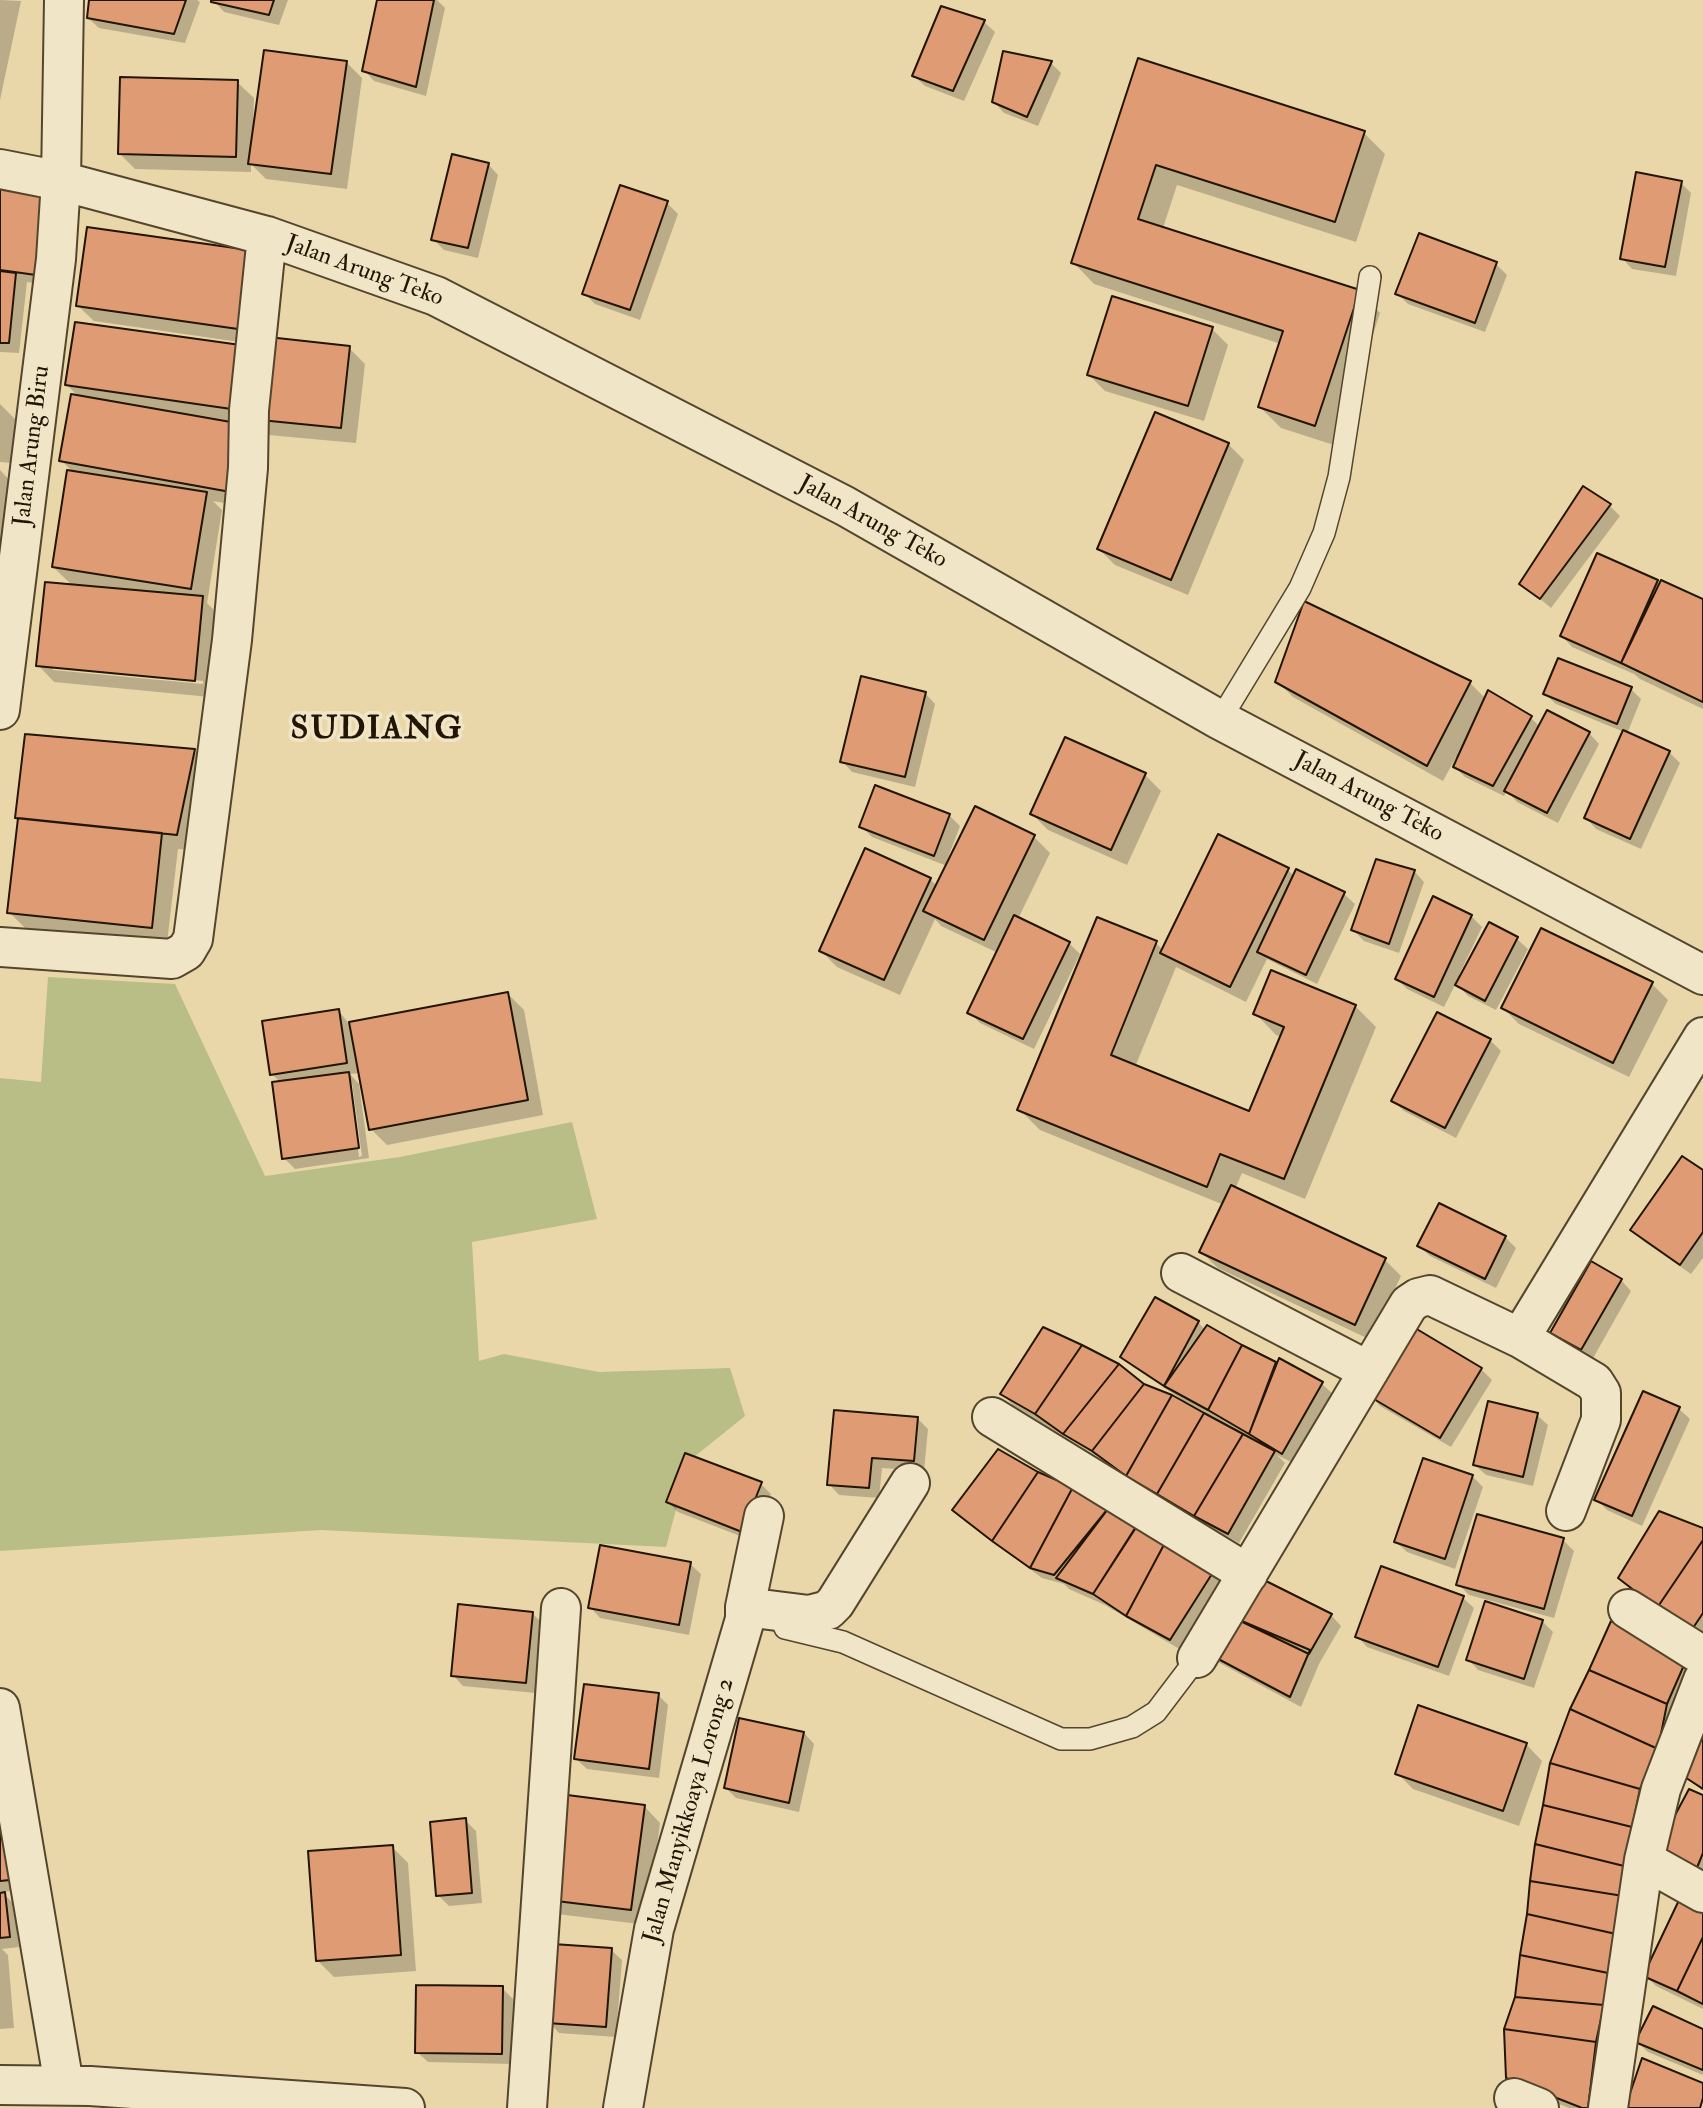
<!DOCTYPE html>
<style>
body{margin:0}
canvas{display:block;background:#e9d7aa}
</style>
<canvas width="1703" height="2108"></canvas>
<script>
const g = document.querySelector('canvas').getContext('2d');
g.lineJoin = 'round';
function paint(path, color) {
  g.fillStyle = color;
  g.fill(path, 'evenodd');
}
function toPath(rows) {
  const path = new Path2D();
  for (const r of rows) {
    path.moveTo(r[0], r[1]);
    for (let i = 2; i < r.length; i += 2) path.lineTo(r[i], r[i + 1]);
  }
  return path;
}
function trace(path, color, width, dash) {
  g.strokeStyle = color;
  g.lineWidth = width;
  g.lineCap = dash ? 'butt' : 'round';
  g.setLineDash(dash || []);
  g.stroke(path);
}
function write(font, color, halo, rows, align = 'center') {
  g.font = font + ' "IM FELL Double Pica",serif';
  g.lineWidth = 7;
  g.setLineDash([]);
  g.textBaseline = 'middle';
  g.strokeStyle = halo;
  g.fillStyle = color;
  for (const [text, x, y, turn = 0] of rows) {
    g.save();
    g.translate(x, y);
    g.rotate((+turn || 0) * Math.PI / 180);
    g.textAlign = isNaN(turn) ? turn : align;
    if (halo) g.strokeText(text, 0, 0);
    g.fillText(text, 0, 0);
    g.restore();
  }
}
const green = toPath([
 [48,977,175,984,265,1176,400,1157,572,1122,597,1219,472,1242,479,1361,504,1354,599,1372,730,1368,745,1416,689,1461,666,1547,321,1530,0,1551,0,1078,41,1082]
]);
const shadow = toPath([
 [0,0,21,1,0,100],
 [91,0,197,0,200,2,185,43,99,28,88,18],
 [213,0,288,0,279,25,224,12],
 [379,0,437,0,445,8,426,96,374,81,364,70],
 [984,22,995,32,964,101,925,86,914,76],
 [1139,61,1364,133,1385,154,1356,242,1177,185,1163,228,1359,291,1380,313,1337,446,1281,428,1260,407,1281,344,1094,284,1073,262],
 [346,62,362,78,347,189,266,179,251,164,251,172,135,169,119,153,237,82,254,98,253,126,255,126],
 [1051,63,1061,73,1038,126,1004,113,994,102],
 [488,164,498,175,478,258,444,250,433,239],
 [1681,183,1691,193,1676,276,1632,269,1622,258],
 [0,188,46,285,27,282,19,353,0,352],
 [667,203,678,214,640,320,595,304,584,293],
 [89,229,261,338,349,348,365,364,356,443,268,435,252,508,213,501,222,510,207,603,218,614,210,697,54,682,38,665,73,586,53,567,74,473,61,460,79,397,67,385,254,349,260,345,94,321,77,305],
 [53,666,203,681,203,684,53,670],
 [1496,264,1507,275,1485,332,1408,304,1397,293],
 [1212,329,1228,345,1204,421,1105,391,1089,375],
 [0,404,15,419,12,463,0,462],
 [1228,444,1244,460,1188,595,1115,565,1099,549],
 [0,470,15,486,0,563],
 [1610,506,1620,516,1551,608,1522,584],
 [1598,555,1661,585,1703,601,1703,709,1640,679,1634,674,1572,647,1562,636],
 [1277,681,1470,683,1486,699,1531,718,1540,727,1589,733,1599,744,1558,823,1517,802,1507,791,1504,796,1465,777,1455,767,1458,758,1456,757,1443,781,1293,697],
 [1631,689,1641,699,1627,734,1669,752,1680,763,1641,849,1596,829,1586,818,1624,732,1556,704,1545,694],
 [925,693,935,704,915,787,852,772,842,761],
 [194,751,210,767,193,850,178,849,167,943,25,928,9,912],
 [1145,775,1161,791,1127,865,1048,830,1032,814],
 [949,815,960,826,946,863,948,864,1034,837,1050,853,1018,919,1069,943,1080,954,1034,1049,980,1023,969,1012,998,953,941,926,935,919,900,995,837,967,821,951,930,879,937,886,947,866,872,837,861,826],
 [1287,869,1295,877,1297,872,1344,894,1355,904,1317,984,1267,959,1246,1002,1176,967,1135,1067,1250,1113,1282,1037,1276,1035,1255,1013,1355,1006,1376,1027,1305,1199,1242,1173,1235,1189,1385,1260,1401,1276,1371,1340,1218,1268,1201,1252,1224,1205,1040,1130,1019,1109,1098,920,1156,943,1163,950],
 [1414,871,1424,882,1399,953,1364,941,1353,930],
 [1471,916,1482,927,1459,975,1462,976,1517,939,1528,949,1496,1010,1468,996,1456,983,1444,1007,1407,989,1397,979],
 [1542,930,1652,984,1668,1000,1629,1077,1519,1024,1503,1008],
 [508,994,524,1010,543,1115,387,1145,371,1129,360,1073,350,1074,359,1084,369,1158,295,1169,284,1158,280,1082,272,1074,339,1011,349,1024],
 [349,1083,352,1083,362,1156,359,1157],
 [1490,1040,1501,1051,1456,1138,1404,1111,1393,1101],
 [1703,1172,1703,1258,1691,1274,1643,1241,1633,1230],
 [1505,1237,1516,1248,1496,1288,1430,1256,1419,1246],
 [1621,1280,1631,1291,1592,1360,1563,1343,1552,1333],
 [1198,1322,1205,1330,1277,1366,1322,1384,1333,1394,1293,1463,1277,1455,1285,1463,1239,1543,1139,1486,1105,1461,1013,1405,1002,1394,1143,1385,1180,1400,1181,1399,1133,1367,1122,1357],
 [1410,1328,1481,1369,1492,1380,1451,1447,1380,1406,1370,1395],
 [1679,1409,1690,1419,1642,1526,1607,1510,1596,1499],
 [1537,1415,1548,1425,1533,1486,1486,1475,1475,1465],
 [918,1419,928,1429,924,1471,882,1468,879,1498,839,1495,829,1484],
 [1037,1474,1110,1507,1227,1578,1181,1650,1105,1605,1069,1589,1064,1584,1042,1578,965,1521,954,1510],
 [1472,1476,1483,1487,1455,1569,1407,1552,1396,1542],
 [761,1484,771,1494,753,1541,678,1512,668,1502],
 [1703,1530,1703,1639,1669,1619,1620,1577],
 [1563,1540,1574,1551,1554,1618,1469,1595,1458,1584],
 [690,1564,701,1574,689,1635,600,1618,590,1607],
 [1382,1568,1463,1598,1474,1608,1449,1676,1367,1647,1357,1636],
 [532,1613,543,1624,536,1693,463,1686,453,1675],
 [1331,1615,1341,1626,1319,1664,1301,1707,1218,1662,1208,1652],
 [1542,1621,1553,1632,1534,1688,1478,1670,1468,1659],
 [1612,1624,1698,1668,1600,2108,1569,2108,1518,2088,1507,2077,1516,1997],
 [658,1695,668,1705,659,1778,587,1769,576,1759],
 [1703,1722,1703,1791,1679,1772],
 [804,1733,814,1744,799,1812,736,1798,726,1788],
 [1526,1744,1542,1761,1519,1826,1413,1789,1397,1773],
 [1703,1796,1703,1877,1671,1857],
 [644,1806,660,1823,647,1925,549,1913],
 [0,1814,20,1890,2,1892,15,1905,19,1947,2,1949,8,1955,14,2028,0,2029],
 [465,1820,476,1831,482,1903,449,1906,438,1895],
 [392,1847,408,1863,416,1971,334,1977,318,1961],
 [1703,1911,1703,2009,1656,1986,1646,1976],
 [611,1950,622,1960,616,2037,559,2033,549,2022],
 [502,1988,513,1999,512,2064,428,2062,417,2052],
 [1703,2031,1703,2075,1648,2052,1637,2042]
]);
const building = toPath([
 [89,0,186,0,174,34,87,18,89,0],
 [211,0,274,0,269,15,211,2,211,0],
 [377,0,434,0,416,87,362,71,377,0],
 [941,6,985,20,953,91,912,76,941,6],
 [264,50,347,61,331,174,248,164,264,50],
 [1003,51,1052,61,1027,117,992,102,1003,51],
 [1138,58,1365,131,1335,222,1156,165,1138,219,1360,290,1315,426,1258,407,1283,331,1071,263,1138,58],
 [120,77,238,80,236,157,118,154,120,77],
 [452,154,489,163,468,248,431,240,452,154],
 [1636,172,1682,181,1665,267,1620,259,1636,172],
 [620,185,668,201,630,310,582,294,620,185],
 [0,186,47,193,36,275,0,270,0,186],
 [87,227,256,251,245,330,76,306,87,227],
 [1419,233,1497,262,1475,323,1395,294,1419,233],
 [0,271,16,273,9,343,0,343,0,271],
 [1112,296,1213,327,1188,406,1087,375,1112,296],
 [75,322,255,347,245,411,65,385,75,322],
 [259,336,350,346,341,428,250,419,259,336],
 [71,394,248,425,236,493,59,461,71,394],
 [1155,412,1229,443,1171,580,1097,549,1155,412],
 [67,470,207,492,191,589,52,567,67,470],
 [1583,486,1611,504,1540,599,1519,584,1583,486],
 [1597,553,1658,580,1621,663,1560,636,1597,553],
 [1661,580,1703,599,1703,702,1621,663,1661,580],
 [45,582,203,596,195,681,36,666,45,582],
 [1304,601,1471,681,1427,766,1275,682,1304,601],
 [1558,658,1632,687,1617,724,1543,694,1558,658],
 [861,676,926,692,905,777,840,762,861,676],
 [1488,690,1532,716,1493,786,1453,767,1488,690],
 [1547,710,1590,732,1547,813,1504,791,1547,710],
 [1623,730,1670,751,1630,839,1584,818,1623,730],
 [25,734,195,749,177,835,15,818,25,734],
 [1065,737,1146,773,1111,850,1030,814,1065,737],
 [875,785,950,814,934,856,859,827,875,785],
 [975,806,1035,835,984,940,923,911,975,806],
 [18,818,162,833,152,928,7,913,18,818],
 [1218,834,1289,868,1230,987,1160,953,1218,834],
 [865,848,931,878,884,980,819,951,865,848],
 [1376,859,1415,870,1389,944,1351,930,1376,859],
 [1296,869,1345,892,1306,975,1257,952,1296,869],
 [1433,896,1472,915,1434,997,1395,979,1433,896],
 [1014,915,1070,942,1023,1039,967,1013,1014,915],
 [1097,917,1157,941,1111,1055,1249,1111,1284,1027,1253,1014,1271,970,1356,1005,1284,1179,1220,1154,1207,1187,1017,1110,1097,917],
 [1489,922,1518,937,1485,1001,1455,985,1489,922],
 [1541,928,1653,982,1613,1063,1501,1008,1541,928],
 [508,992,528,1100,369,1130,349,1022,508,992],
 [339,1009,347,1063,270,1075,262,1021,339,1009],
 [1437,1012,1491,1039,1445,1128,1391,1101,1437,1012],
 [349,1072,359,1148,282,1159,272,1082,349,1072],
 [1682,1156,1703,1170,1703,1232,1680,1265,1630,1230,1682,1156],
 [1231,1185,1386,1258,1355,1325,1199,1252,1231,1185],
 [1439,1203,1506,1236,1485,1279,1417,1246,1439,1203],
 [1591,1261,1622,1279,1581,1350,1550,1333,1591,1261],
 [1155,1297,1199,1321,1164,1386,1120,1357,1155,1297],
 [1207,1325,1242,1345,1208,1410,1164,1386,1207,1325],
 [1410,1325,1482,1368,1440,1438,1367,1395,1410,1325],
 [1043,1327,1082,1345,1035,1414,1000,1394,1043,1327],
 [1082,1345,1119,1364,1063,1434,1035,1414,1082,1345],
 [1242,1345,1276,1362,1249,1434,1208,1410,1242,1345],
 [1279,1358,1323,1382,1282,1454,1249,1434,1279,1358],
 [1119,1364,1144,1384,1092,1451,1063,1434,1119,1364],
 [1144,1384,1172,1395,1126,1476,1092,1451,1144,1384],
 [1643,1391,1680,1407,1632,1516,1594,1500,1643,1391],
 [1172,1395,1204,1413,1157,1494,1126,1476,1172,1395],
 [1488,1401,1538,1413,1523,1477,1473,1465,1488,1401],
 [834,1410,918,1417,914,1461,872,1458,869,1488,827,1485,834,1410],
 [1204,1413,1243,1434,1194,1516,1157,1494,1204,1413],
 [1243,1434,1275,1451,1228,1534,1194,1516,1243,1434],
 [998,1449,1038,1472,992,1541,952,1510,998,1449],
 [685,1453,762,1482,742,1532,666,1502,685,1453],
 [1423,1458,1473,1475,1445,1559,1394,1542,1423,1458],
 [1038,1472,1073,1487,1030,1568,992,1541,1038,1472],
 [1073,1487,1111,1505,1054,1575,1030,1568,1073,1487],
 [1111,1505,1139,1522,1093,1594,1056,1578,1111,1505],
 [1659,1511,1703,1528,1703,1540,1657,1608,1618,1578,1659,1511],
 [1477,1514,1564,1538,1544,1609,1456,1585,1477,1514],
 [1137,1526,1167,1539,1126,1616,1093,1594,1137,1526],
 [1167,1539,1217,1566,1170,1640,1126,1616,1167,1539],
 [1703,1540,1703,1613,1691,1631,1657,1608,1703,1540],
 [600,1545,691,1562,679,1625,588,1608,600,1545],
 [1381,1566,1464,1596,1438,1667,1355,1637,1381,1566],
 [1254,1575,1332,1614,1309,1654,1230,1616,1254,1575],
 [1485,1601,1543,1620,1524,1679,1466,1660,1485,1601],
 [458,1604,533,1612,526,1683,451,1676,458,1604],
 [1230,1616,1310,1650,1290,1697,1205,1652,1230,1616],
 [1611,1621,1688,1656,1667,1704,1589,1670,1611,1621],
 [1589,1670,1667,1704,1658,1749,1570,1709,1589,1670],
 [584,1684,659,1693,649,1769,574,1759,584,1684],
 [1418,1705,1527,1743,1503,1811,1395,1774,1418,1705],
 [1570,1709,1658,1749,1640,1789,1550,1763,1570,1709],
 [1703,1717,1703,1789,1677,1772,1703,1717],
 [739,1718,804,1732,789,1803,724,1788,739,1718],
 [1550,1763,1640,1789,1632,1827,1543,1805,1550,1763],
 [1689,1789,1703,1795,1703,1853,1696,1870,1658,1847,1689,1789],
 [544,1792,645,1805,631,1910,531,1898,544,1792],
 [1543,1805,1632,1827,1624,1866,1535,1844,1543,1805],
 [0,1812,10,1880,0,1881,0,1812],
 [466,1818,472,1893,436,1896,430,1822,466,1818],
 [1535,1844,1624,1866,1623,1896,1530,1881,1535,1844],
 [393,1845,401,1955,316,1961,308,1851,393,1845],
 [1530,1881,1623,1896,1616,1934,1527,1914,1530,1881],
 [5,1892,10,1937,0,1938,0,1893,5,1892],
 [1680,1898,1703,1909,1703,1937,1677,1991,1643,1976,1680,1898],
 [1527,1914,1616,1934,1613,1974,1520,1955,1527,1914],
 [1703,1937,1703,2004,1677,1991,1703,1937],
 [553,1944,612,1948,606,2027,547,2023,553,1944],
 [1520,1955,1613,1974,1604,2005,1515,1997,1520,1955],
 [416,1985,503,1986,502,2054,415,2053,416,1985],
 [1515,1997,1604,2005,1596,2042,1504,2029,1515,1997],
 [1653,2006,1703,2029,1703,2070,1635,2042,1653,2006],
 [1504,2029,1596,2042,1588,2108,1582,2108,1506,2078,1504,2029],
 [1642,2058,1703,2083,1703,2098,1700,2108,1625,2108,1642,2058]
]);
const service = toPath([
 [1220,720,1300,588,1324,533,1339,477,1370,277],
 [785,1628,843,1642,1061,1739,1090,1739,1132,1727,1156,1712,1197,1658]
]);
const minor = toPath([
 [0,169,61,181,267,236,436,296,845,506,1220,720,1703,975],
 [0,710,56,259,61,181,64,0],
 [0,947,172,959,186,951,193,939,232,640,248,468,249,410,267,236],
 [1181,1273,1369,1371],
 [1520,1338,1703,1037],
 [992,1417,1248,1574],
 [745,1607,809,1615,828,1610,835,1603,910,1483],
 [1628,1609,1703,1656],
 [1197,1658,1409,1304,1418,1298,1430,1295,1520,1338,1594,1382,1601,1393,1601,1420,1566,1511],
 [0,1708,64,2085],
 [1644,1860,1703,1893],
 [0,2085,90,2086,405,2108],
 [1514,2098,1539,2108],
 [527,2108,561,1608],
 [623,2108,654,1929,745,1619,745,1607,764,1516],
 [1608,2108,1644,1860,1661,1789,1703,1680]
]);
const streetNames = [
 ["Jalan Arung Teko",364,272,20],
 ["Jalan Arung Biru",33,446,-83],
 ["Jalan Arung Teko",872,523,29],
 ["Jalan Arung Teko",1368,798,28],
 ["Jalan Manyikkoaya Lorong 2",690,1811,-74]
];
const districtNames = [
 ["SUDIANG",377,731]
];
paint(green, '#b9bd86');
paint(shadow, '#0003');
paint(building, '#de9b74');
trace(building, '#231503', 2);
trace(service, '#54462d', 24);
trace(minor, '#54462d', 42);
trace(service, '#f1e5c8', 21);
trace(minor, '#f1e5c8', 38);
write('24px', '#231503', '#f1e5c8', streetNames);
g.letterSpacing = '2px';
write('bold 32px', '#231503', '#f1e5c8', districtNames);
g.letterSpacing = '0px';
</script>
